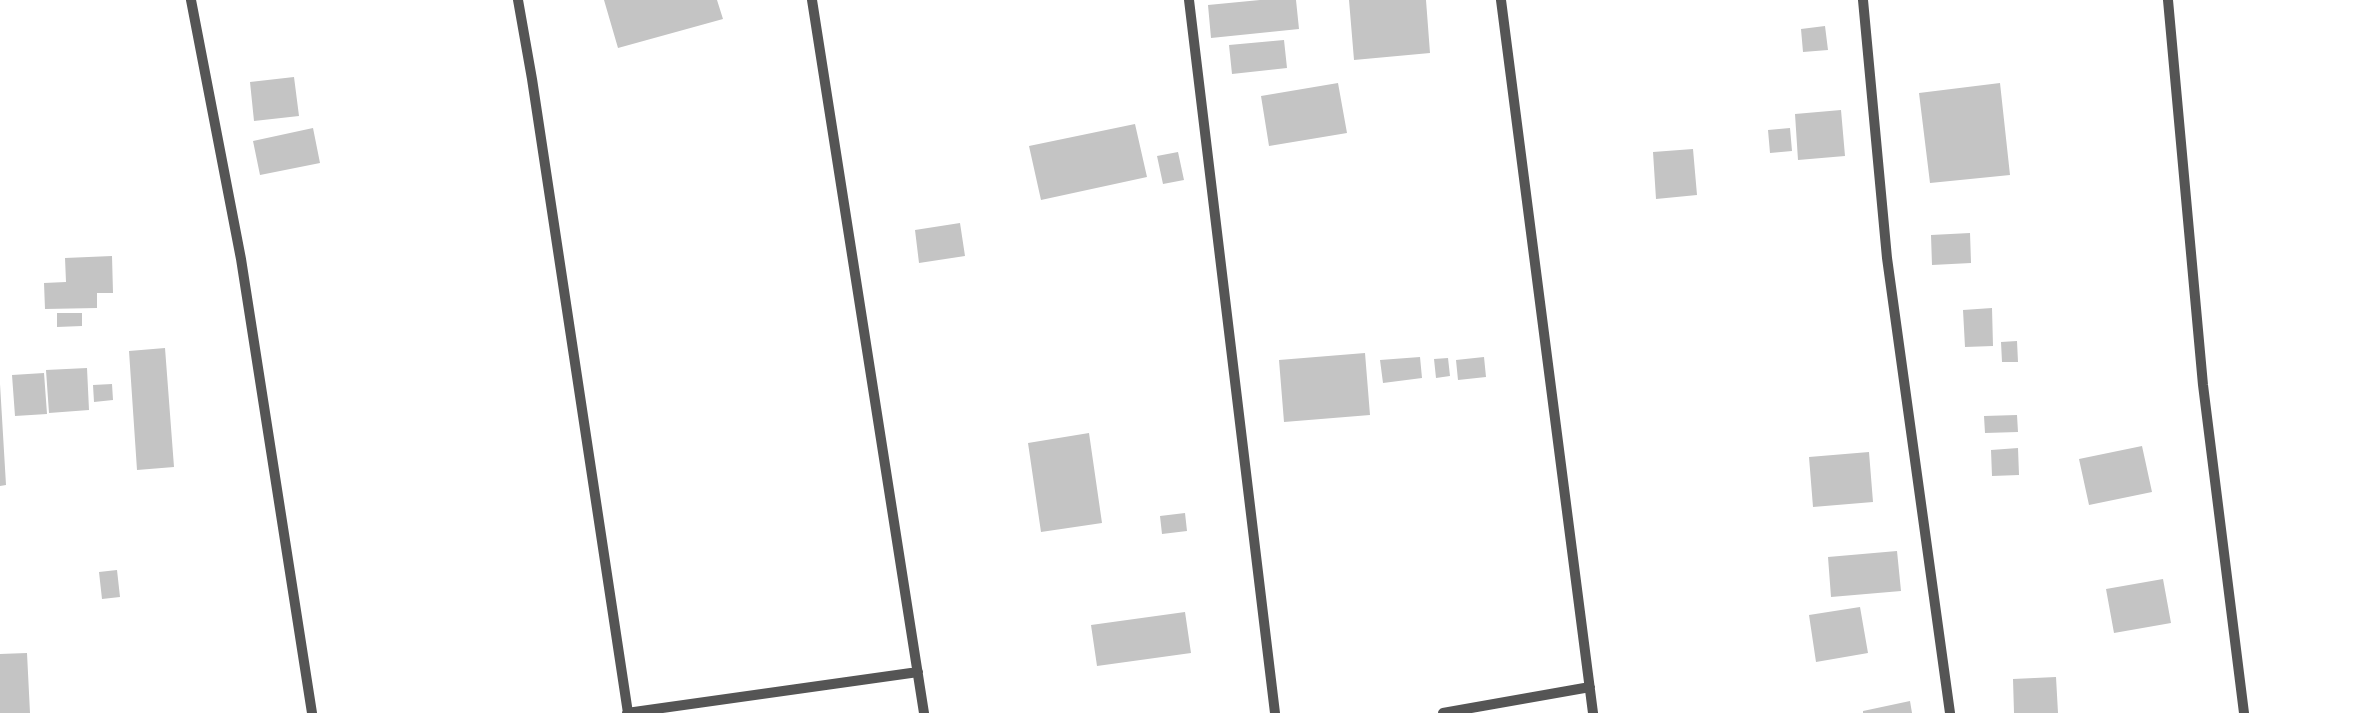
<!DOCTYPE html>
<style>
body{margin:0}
canvas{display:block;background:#fff}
</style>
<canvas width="2379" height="713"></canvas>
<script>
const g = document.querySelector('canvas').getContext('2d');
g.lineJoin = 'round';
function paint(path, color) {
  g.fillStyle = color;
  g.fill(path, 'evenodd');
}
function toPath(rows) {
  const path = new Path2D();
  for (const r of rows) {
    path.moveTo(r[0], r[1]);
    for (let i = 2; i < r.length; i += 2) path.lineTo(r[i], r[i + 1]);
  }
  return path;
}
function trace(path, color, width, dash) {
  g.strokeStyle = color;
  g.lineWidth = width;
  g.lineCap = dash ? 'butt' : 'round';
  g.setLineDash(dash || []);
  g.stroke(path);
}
const building = toPath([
 [604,0,717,0,723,19,618,48],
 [1260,0,1296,0,1299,29,1211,38,1208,5],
 [1349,0,1426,0,1430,53,1354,60],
 [1825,26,1828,50,1803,52,1801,29],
 [1284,40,1287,68,1232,74,1229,45],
 [294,77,299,116,254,121,250,82],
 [1338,83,1347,133,1269,146,1261,96],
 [2000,83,2010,175,1930,183,1919,93],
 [1841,110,1845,156,1798,160,1795,114],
 [1135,124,1147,177,1041,200,1029,146],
 [313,128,320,163,260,175,253,141],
 [1790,128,1792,151,1770,153,1768,130],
 [1693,149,1697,195,1656,199,1653,152],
 [1178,152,1184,180,1163,184,1157,156],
 [960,223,965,256,919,263,915,230],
 [1970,233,1971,263,1932,265,1931,235],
 [112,256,113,293,97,293,97,308,45,309,44,283,66,282,65,258],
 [1992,308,1993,346,1965,347,1963,310],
 [57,313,82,313,82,326,57,327],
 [2017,341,2018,362,2002,362,2001,342],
 [165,348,174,467,137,470,129,351],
 [1365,353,1370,415,1284,422,1279,360],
 [1420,357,1422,378,1383,383,1380,360],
 [1484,357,1486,377,1458,380,1456,360],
 [1448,358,1450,376,1436,378,1434,359],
 [87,368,89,410,49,413,46,370],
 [44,373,47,414,15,416,12,375],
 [0,384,6,485,0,486],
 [112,384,113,400,94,402,93,385],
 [2017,415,2018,432,1985,433,1984,416],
 [1089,433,1102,523,1041,532,1028,443],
 [2142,446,2152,492,2089,505,2079,459],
 [2018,448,2019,475,1992,476,1991,450],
 [1869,452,1873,502,1813,507,1809,457],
 [1185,513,1187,531,1162,534,1160,516],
 [1897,551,1901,591,1831,597,1828,557],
 [117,570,120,597,102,599,99,572],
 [2163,579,2171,623,2114,633,2106,589],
 [1860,607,1868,653,1816,662,1809,615],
 [1185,612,1191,653,1097,666,1091,625],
 [27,653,30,713,0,713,0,654],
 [2056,677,2058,713,2014,713,2013,679],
 [1910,701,1912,713,1863,713,1863,711]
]);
const minor = toPath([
 [191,0,241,259,312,713],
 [518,0,532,79,628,713],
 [812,0,924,713],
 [1189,0,1275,713],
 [1501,0,1593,713],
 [1863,0,1887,258,1950,713],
 [2168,0,2203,385,2244,713],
 [627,713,918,672],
 [1443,713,1590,687]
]);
paint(building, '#c4c4c4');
trace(minor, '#555', 10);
</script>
